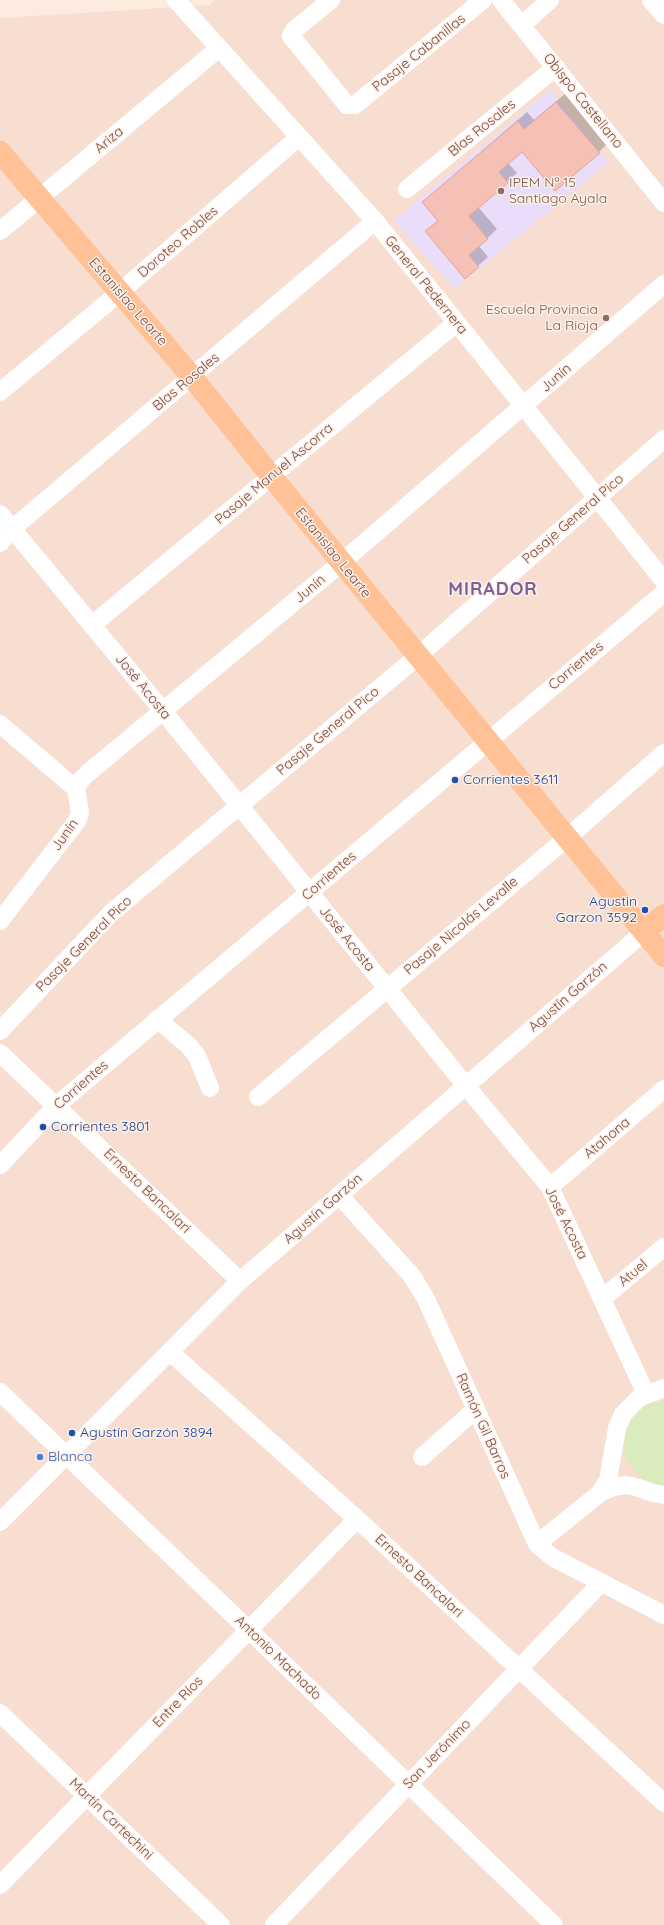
<!DOCTYPE html>
<meta charset="utf-8">
<style>
body{margin:0}
canvas{display:block;background:#feebe0}
</style>
<canvas width="664" height="1925"></canvas>
<script>
const g = document.querySelector('canvas').getContext('2d');
g.lineJoin = 'round';
function paint(path, color) {
  g.fillStyle = color;
  g.fill(path, 'evenodd');
}
function toPath(rows) {
  const path = new Path2D();
  for (const r of rows) {
    path.moveTo(r[0], r[1]);
    for (let i = 2; i < r.length; i += 2) path.lineTo(r[i], r[i + 1]);
  }
  return path;
}
function trace(path, color, width, dash) {
  g.strokeStyle = color;
  g.lineWidth = width;
  g.lineCap = dash ? 'butt' : 'round';
  g.setLineDash(dash || []);
  g.stroke(path);
}
function write(font, color, halo, rows, align = 'center') {
  g.font = font + ' Quicksand,sans-serif';
  g.lineWidth = 3;
  g.setLineDash([]);
  g.textBaseline = 'middle';
  g.strokeStyle = halo;
  g.fillStyle = color;
  for (const [text, x, y, turn = 0] of rows) {
    g.save();
    g.translate(x, y);
    g.rotate((+turn || 0) * Math.PI / 180);
    g.textAlign = isNaN(turn) ? turn : align;
    if (halo) g.strokeText(text, 0, 0);
    g.fillText(text, 0, 0);
    g.restore();
  }
}
const residential = toPath([
 [215,0,664,0,664,1925,0,1925,0,18,209,5]
]);
const education = toPath([
 [550,90,609,162,454,289,394,220]
]);
const green = toPath([
 [664,1400,664,1487,657,1486,638,1476,626,1458,624,1444,626,1430,638,1411,650,1403]
]);
const shadow = toPath([
 [566,93,608,143,599,152,522,151,508,163,517,173,478,207,497,229,479,246,488,257,465,277,426,232,438,220,423,202,527,112,534,120]
]);
const building = toPath([
 [556,102,600,153,555,191,522,152,499,172,508,183,469,216,488,239,469,255,479,267,465,279,425,231,438,221,422,202,518,121,524,129,556,102]
]);
const minor = toPath([
 [176,0,375,221,664,581],
 [331,0,294,30,291,36,347,105,355,105,483,0],
 [501,0,664,203],
 [651,0,664,15],
 [522,25,550,0],
 [407,189,556,67],
 [0,231,218,49],
 [0,392,119,293,299,137],
 [0,514,163,711,466,1086,550,1187,646,1394],
 [0,543,12,529,375,221],
 [92,625,456,323],
 [0,724,76,789],
 [0,921,77,821,80,813,76,789,81,780,88,773,341,563,664,284],
 [157,1019,188,1045,197,1056,210,1088],
 [0,1031,111,913,418,656,664,439],
 [0,1053,240,1281],
 [258,1097,567,838,664,753],
 [0,1165,57,1105,664,593],
 [550,1187,664,1089],
 [339,1195,412,1276,426,1299,537,1544,552,1557,664,1615],
 [602,1299,664,1247],
 [170,1352,357,1519,664,1803],
 [664,1388,639,1398,623,1414,617,1428,608,1480,600,1493,614,1487,626,1485,636,1487,653,1493,664,1495],
 [0,1392,249,1630,554,1925],
 [422,1457,476,1409],
 [0,1522,240,1281,644,932],
 [537,1544,600,1493],
 [0,1713,221,1925],
 [0,1885,357,1519],
 [274,1925,601,1583]
]);
const major = toPath([
 [0,152,192,377,271,476,664,956],
 [644,932,664,915]
]);
const markers = [
 [501,191,4,"#8d6e63"],
 [606,318,4,"#8d6e63"],
 [455,780,4,"#1a4fb4"],
 [645,910,4,"#1a4fb4"],
 [43,1127,4,"#1a4fb4"],
 [72,1433,4,"#1a4fb4"],
 [40,1457,4,"#3f7fe0"]
];
const streetNames = [
 ["Pasaje Cabanillas",419,53,-39],
 ["Obispo Castellano",583,101,51],
 ["Blas Rosales",482,128,-39],
 ["Ariza",109,140,-40],
 ["Doroteo Robles",178,242,-41],
 ["General Pedernera",426,285,51],
 ["Estanislao Learte",128,302,49],
 ["Junín",556,378,-41],
 ["Blas Rosales",186,382,-40],
 ["Pasaje Manuel Ascorra",274,474,-40],
 ["Pasaje General Pico",573,519,-41],
 ["Estanislao Learte",333,553,51],
 ["Junín",310,589,-40],
 ["Corrientes",576,666,-40],
 ["José Acosta",143,687,51],
 ["Pasaje General Pico",328,731,-40],
 ["Junín",65,835,-55],
 ["Corrientes",329,876,-41],
 ["Pasaje Nicolás Levalle",461,926,-40],
 ["José Acosta",347,939,51],
 ["Pasaje General Pico",84,944,-45],
 ["Agustín Garzón",568,997,-41],
 ["Corrientes",81,1085,-41],
 ["Atahona",607,1138,-40],
 ["Ernesto Bancalari",147,1191,44],
 ["Agustín Garzón",323,1209,-41],
 ["José Acosta",566,1223,64],
 ["Atuel",633,1273,-40],
 ["Ramón Gil Barros",483,1426,66],
 ["Ernesto Bancalari",419,1576,43],
 ["Antonio Machado",278,1658,44],
 ["Entre Ríos",178,1702,-46],
 ["San Jerónimo",437,1754,-46],
 ["Martín Cartechini",111,1819,44]
];
const educationNames = [
 ["IPEM Nº 15",509,183],
 ["Santiago Ayala",509,199],
 ["Escuela Provincia",598,310,"right"],
 ["La Rioja",598,326,"right"]
];
const transitNames = [
 ["Corrientes 3611",463,780],
 ["Agustin",637,902,"right"],
 ["Garzon 3592",637,918,"right"],
 ["Corrientes 3801",51,1127],
 ["Agustín Garzón 3894",80,1433]
];
const shopNames = [
 ["Blanca",48,1457]
];
const districtNames = [
 ["MIRADOR",493,590]
];
paint(residential, '#f8ded1');
paint(education, '#e9ddfa');
paint(green, '#daebbe');
paint(shadow, '#0003');
paint(building, '#f5c1b6');
trace(building, '#e8a395', 1);
trace(minor, '#fff', 18);
trace(major, '#ffc195', 22);
for (const [x, y, r, color] of markers) {
  const dot = new Path2D();
  dot.arc(x, y, r, 0, 2 * Math.PI);
  g.fillStyle = color;
  g.fill(dot);
  trace(dot, '#fff0e7', 1.5);
}
write('14px', '#754c46', '#fff0e7', streetNames);
write('14px', '#785e54', '#fff0e7', educationNames, 'left');
write('14px', '#164399', '#fff0e7', transitNames, 'left');
write('14px', '#366cbe', '#fff0e7', shopNames, 'left');
g.letterSpacing = '1px';
write('bold 18px', '#7a6199', '#fff0e7', districtNames);
g.letterSpacing = '0px';
</script>
